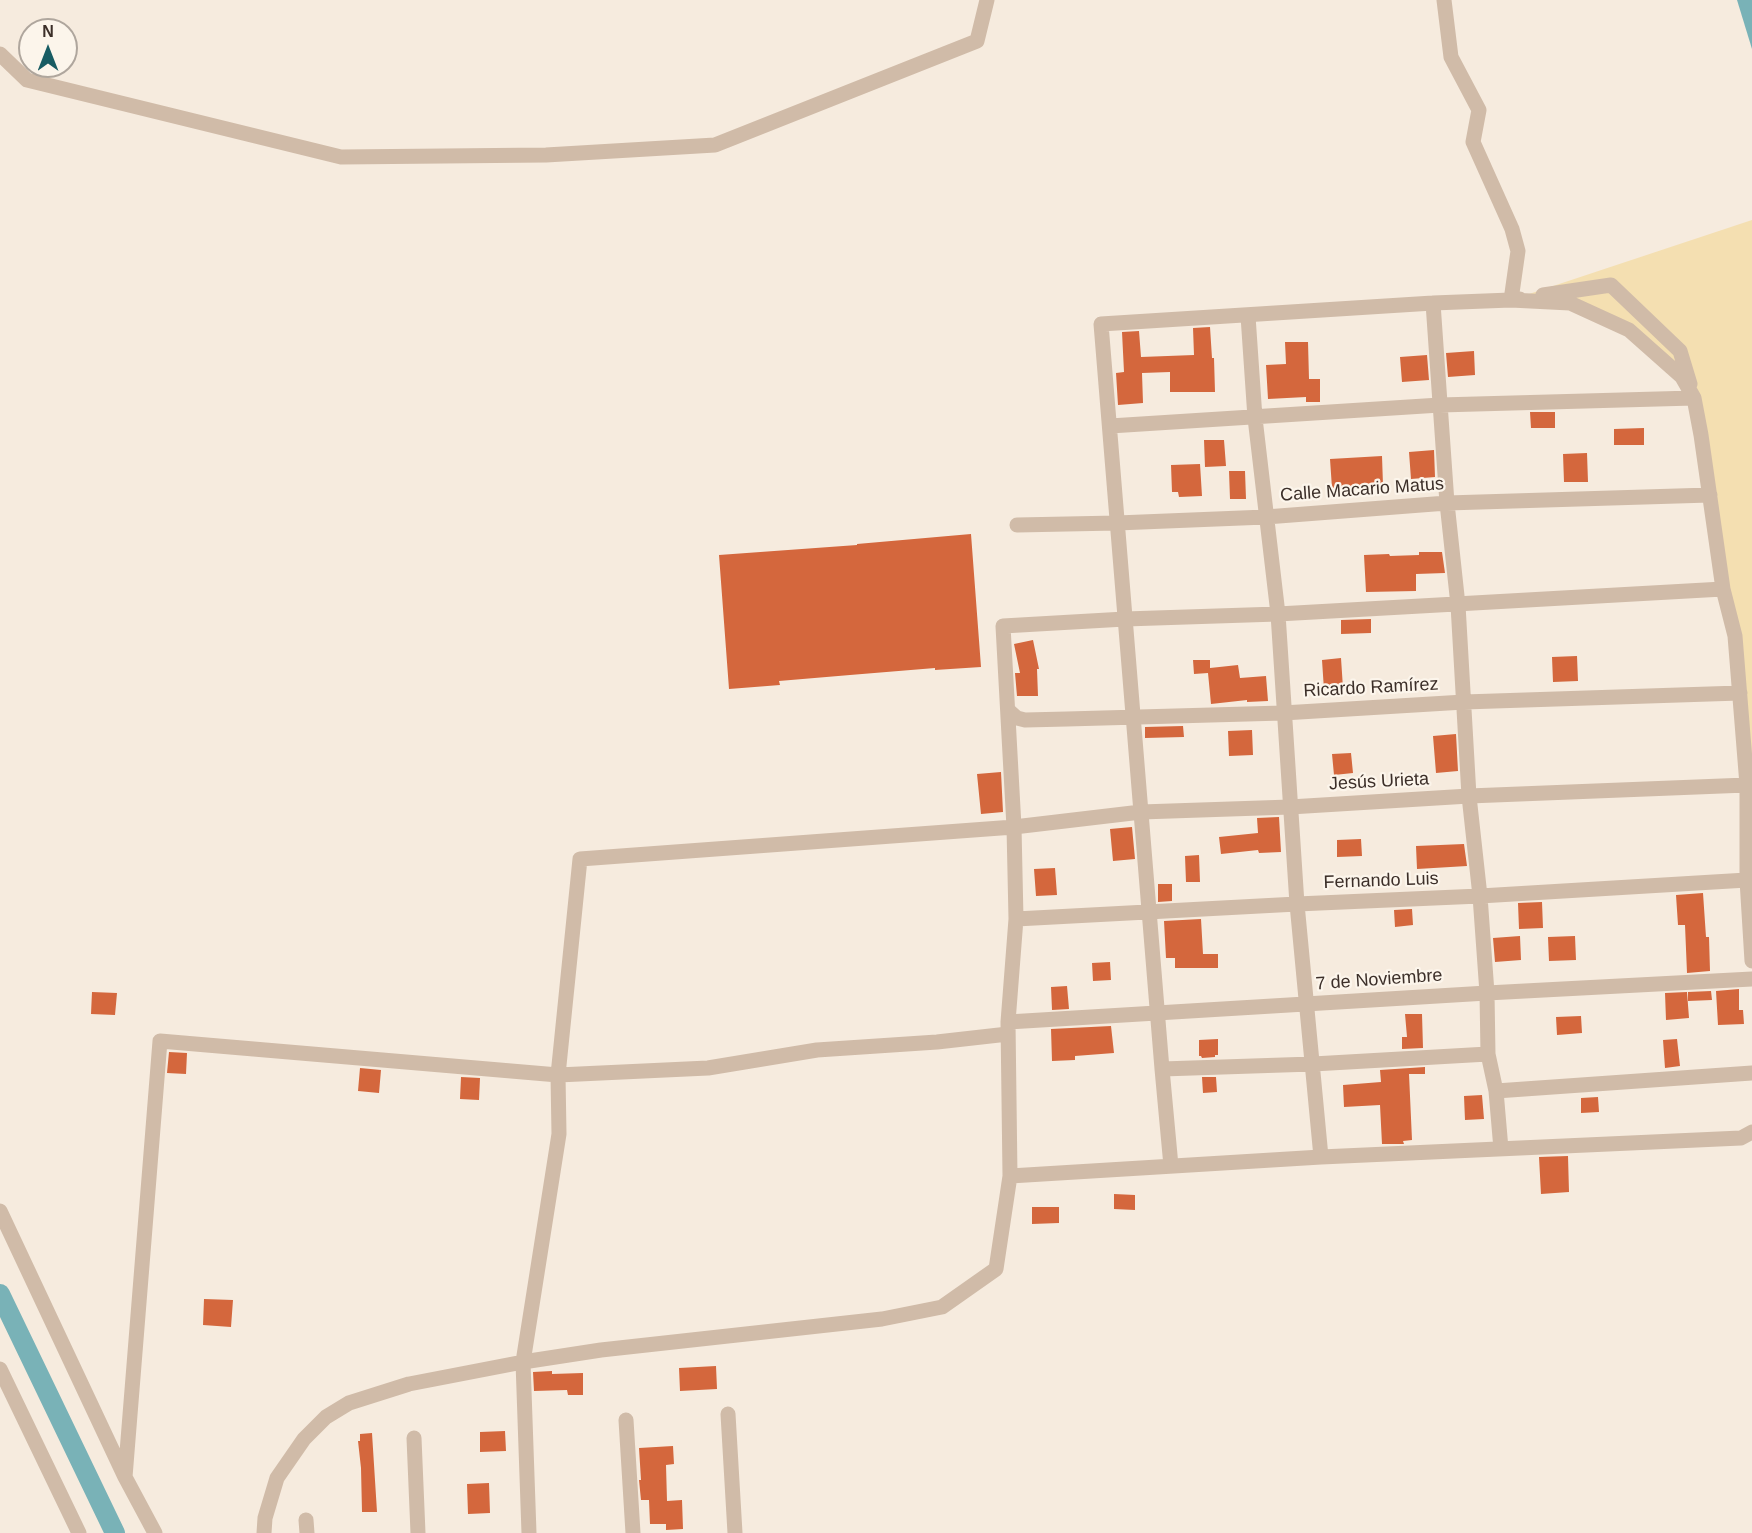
<!DOCTYPE html>
<meta charset="utf-8">
<style>
body{margin:0}
#map{position:relative;width:1752px;height:1533px;overflow:hidden;background:#f6ebde;font-family:Helvetica,sans-serif}
canvas{display:block}
.north{position:absolute;left:18px;top:18px;width:60px;height:60px;box-sizing:border-box;background:#fcf5eb;border:2px solid #afa69d;border-radius:50%;rotate:0deg;font-size:16px;font-weight:700;line-height:24px;text-align:center;color:#3c2f29}
.north::after{content:'';display:block;margin:auto;width:21px;height:27px;background:#185c63;clip-path:polygon(50% 0,100% 100%,50% 72%,0 100%)}
</style>
<div id="map">
<canvas width="1752" height="1533"></canvas>
<div class="north">N</div>
</div>
<script>
const g = document.querySelector('canvas').getContext('2d');
g.lineJoin = 'round';
function paint(path, color) {
  g.fillStyle = color;
  g.fill(path, 'evenodd');
}
function toPath(rows) {
  const path = new Path2D();
  for (const r of rows) {
    path.moveTo(r[0], r[1]);
    for (let i = 2; i < r.length; i += 2) path.lineTo(r[i], r[i + 1]);
  }
  return path;
}
function trace(path, color, width, dash) {
  g.strokeStyle = color;
  g.lineWidth = width;
  g.lineCap = dash ? 'butt' : 'round';
  g.setLineDash(dash || []);
  g.stroke(path);
}
function write(font, color, halo, rows, align = 'center') {
  g.font = font + ' Helvetica,sans-serif';
  g.lineWidth = 4.5;
  g.setLineDash([]);
  g.textBaseline = 'middle';
  g.strokeStyle = halo;
  g.fillStyle = color;
  for (const [text, x, y, turn = 0] of rows) {
    g.save();
    g.translate(x, y);
    g.rotate((+turn || 0) * Math.PI / 180);
    g.textAlign = isNaN(turn) ? turn : align;
    if (halo) g.strokeText(text, 0, 0);
    g.fillText(text, 0, 0);
    g.restore();
  }
}
const sand = toPath([
 [1752,220,1752,961,1735,636,1694,398,1629,330,1570,303,1511,300]
]);
const water = toPath([
 [1737,0,1752,0,1752,49]
]);
const canal = toPath([
 [0,1294,115,1533]
]);
const building = toPath([
 [1210,327,1212,358,1214,358,1215,392,1170,392,1170,372,1142,373,1143,403,1118,405,1116,373,1124,372,1122,332,1139,331,1141,357,1194,355,1193,328],
 [1285,342,1308,342,1309,379,1320,379,1320,402,1306,402,1306,397,1268,399,1266,365,1286,364],
 [1474,351,1475,375,1448,377,1446,353],
 [1427,355,1429,380,1402,382,1400,357],
 [1530,412,1555,412,1555,428,1531,428],
 [1644,428,1644,445,1614,445,1614,429],
 [1204,440,1224,440,1226,466,1205,467],
 [1434,450,1435,477,1411,479,1409,452],
 [1587,453,1588,482,1564,482,1563,454],
 [1382,456,1383,485,1332,488,1330,459],
 [1200,464,1202,496,1179,497,1178,492,1172,492,1171,465],
 [1229,471,1245,471,1246,499,1230,499],
 [971,534,981,667,935,670,935,668,850,675,779,681,780,685,729,689,719,555,857,545,857,544],
 [1419,552,1442,552,1445,573,1416,574,1416,591,1366,592,1364,555,1389,554,1390,556,1419,555],
 [1371,619,1371,633,1341,634,1341,620],
 [1033,640,1039,669,1037,669,1038,696,1017,696,1015,673,1020,673,1014,644],
 [1577,656,1578,681,1553,682,1552,657],
 [1341,658,1343,688,1324,690,1322,660],
 [1193,660,1210,660,1210,668,1238,665,1240,678,1266,676,1268,701,1247,702,1247,700,1211,704,1208,673,1194,674],
 [1183,726,1184,737,1145,738,1145,727],
 [1252,730,1253,755,1229,756,1228,731],
 [1456,734,1458,771,1436,773,1433,736],
 [1351,753,1353,773,1334,775,1332,754],
 [1001,772,1003,812,981,814,977,774],
 [1279,817,1281,852,1259,853,1258,850,1221,854,1219,837,1258,833,1257,818],
 [1132,827,1135,859,1113,861,1110,829],
 [1361,839,1362,856,1337,857,1337,840],
 [1464,844,1467,866,1417,869,1416,846],
 [1199,855,1200,882,1186,882,1185,856],
 [1055,868,1057,895,1036,896,1034,869],
 [1158,884,1172,884,1172,901,1158,902],
 [1703,893,1706,937,1709,937,1710,971,1687,973,1685,925,1678,925,1676,895],
 [1542,902,1543,928,1519,929,1518,903],
 [1412,909,1413,925,1395,927,1394,910],
 [1201,919,1203,954,1218,954,1218,968,1175,968,1175,958,1166,958,1164,921],
 [1520,936,1521,960,1495,962,1493,938],
 [1575,936,1576,960,1549,961,1548,937],
 [1110,962,1111,980,1093,981,1092,963],
 [1067,986,1069,1009,1052,1010,1051,987],
 [1739,989,1739,1010,1743,1010,1744,1024,1718,1025,1716,991],
 [1711,991,1712,1000,1688,1001,1688,992],
 [92,992,117,993,115,1015,91,1014],
 [1687,992,1689,1018,1666,1020,1665,993],
 [1405,1014,1422,1014,1423,1048,1402,1049,1402,1037,1407,1037],
 [1581,1016,1582,1033,1557,1035,1556,1017],
 [1111,1026,1114,1053,1075,1056,1075,1060,1052,1061,1051,1029],
 [1218,1039,1218,1055,1215,1055,1215,1057,1202,1058,1201,1056,1199,1056,1199,1040],
 [1677,1039,1680,1066,1665,1068,1663,1040],
 [169,1052,187,1053,186,1074,167,1073],
 [1425,1067,1425,1074,1409,1074,1412,1140,1403,1141,1404,1144,1382,1144,1380,1105,1344,1107,1343,1085,1381,1082,1380,1070],
 [360,1068,381,1070,379,1093,358,1091],
 [461,1077,480,1078,479,1100,460,1099],
 [1202,1077,1216,1077,1217,1092,1203,1093],
 [1482,1095,1484,1119,1465,1120,1464,1096],
 [1598,1097,1599,1112,1581,1113,1581,1098],
 [1568,1156,1569,1192,1541,1194,1539,1157],
 [1114,1194,1135,1195,1135,1210,1114,1209],
 [1032,1207,1059,1207,1059,1223,1032,1224],
 [204,1299,233,1300,231,1327,203,1325],
 [716,1366,717,1389,680,1391,679,1368],
 [552,1371,552,1374,583,1373,583,1395,568,1395,567,1390,534,1391,533,1372],
 [505,1431,506,1451,480,1452,480,1432],
 [372,1433,377,1512,362,1512,361,1468,358,1441,360,1441,360,1434],
 [673,1446,674,1464,666,1465,667,1501,682,1500,683,1529,666,1530,666,1524,650,1524,649,1500,641,1500,639,1480,641,1480,639,1448],
 [489,1483,490,1513,468,1514,467,1484]
]);
const minor = toPath([
 [1444,0,1451,57,1479,110,1473,142,1512,229,1518,251,1511,300,1520,299],
 [0,54,27,80,341,157,546,155,715,145,977,41,987,0],
 [1543,295,1611,285,1680,351,1690,384],
 [1433,303,1447,503,1458,605,1469,796,1480,896,1487,993,1488,1054,1496,1091,1501,1149],
 [1248,316,1255,418,1278,614,1297,904,1321,1157],
 [1110,426,1440,405,1694,398],
 [1017,525,1117,523,1266,517,1447,503,1710,495],
 [1008,710,1017,718,1025,720,1067,719,1283,713,1464,702,1740,693],
 [1016,919,1297,904,1480,896,1747,880],
 [1008,1022,1487,993,1752,979],
 [1162,1069,1101,324,1433,303,1511,300,1570,303,1629,330,1682,377,1694,398,1701,435,1723,589,1735,636,1747,785,1747,880,1752,961],
 [1496,1091,1752,1073],
 [1171,1166,1162,1069,1313,1064,1488,1054],
 [1010,1176,1321,1157,1741,1138,1752,1132],
 [0,1211,125,1477,155,1533],
 [0,1369,79,1533],
 [728,1414,735,1533],
 [626,1420,633,1533],
 [414,1438,418,1533],
 [125,1477,160,1041,558,1075,708,1068,817,1050,937,1042,1008,1034],
 [306,1520,307,1533],
 [264,1533,265,1518,277,1478,304,1439,326,1417,349,1403,409,1384,523,1362,601,1350,882,1319,942,1307,996,1269,1010,1176,1008,1022,1016,919,1014,827,1003,626,1125,619,1278,614,1723,589],
 [529,1533,523,1362,559,1134,558,1075,580,859,1014,827,1141,812,1290,807,1469,796,1747,785]
]);
const streetNames = [
 ["Calle Macario Matus",1362,490,-4],
 ["Ricardo Ramírez",1371,688,-3],
 ["Jesús Urieta",1379,782,-3],
 ["Fernando Luis",1381,881,-2],
 ["7 de Noviembre",1379,980,-4]
];
paint(sand, '#f4dfb1');
paint(water, '#79b2b7');
trace(canal, '#79b2b7', 20);
paint(building, '#d4673d');
trace(minor, '#d0bba8', 15);
write('18px', '#3c2f29', '#fcf5eb', streetNames);
</script>
